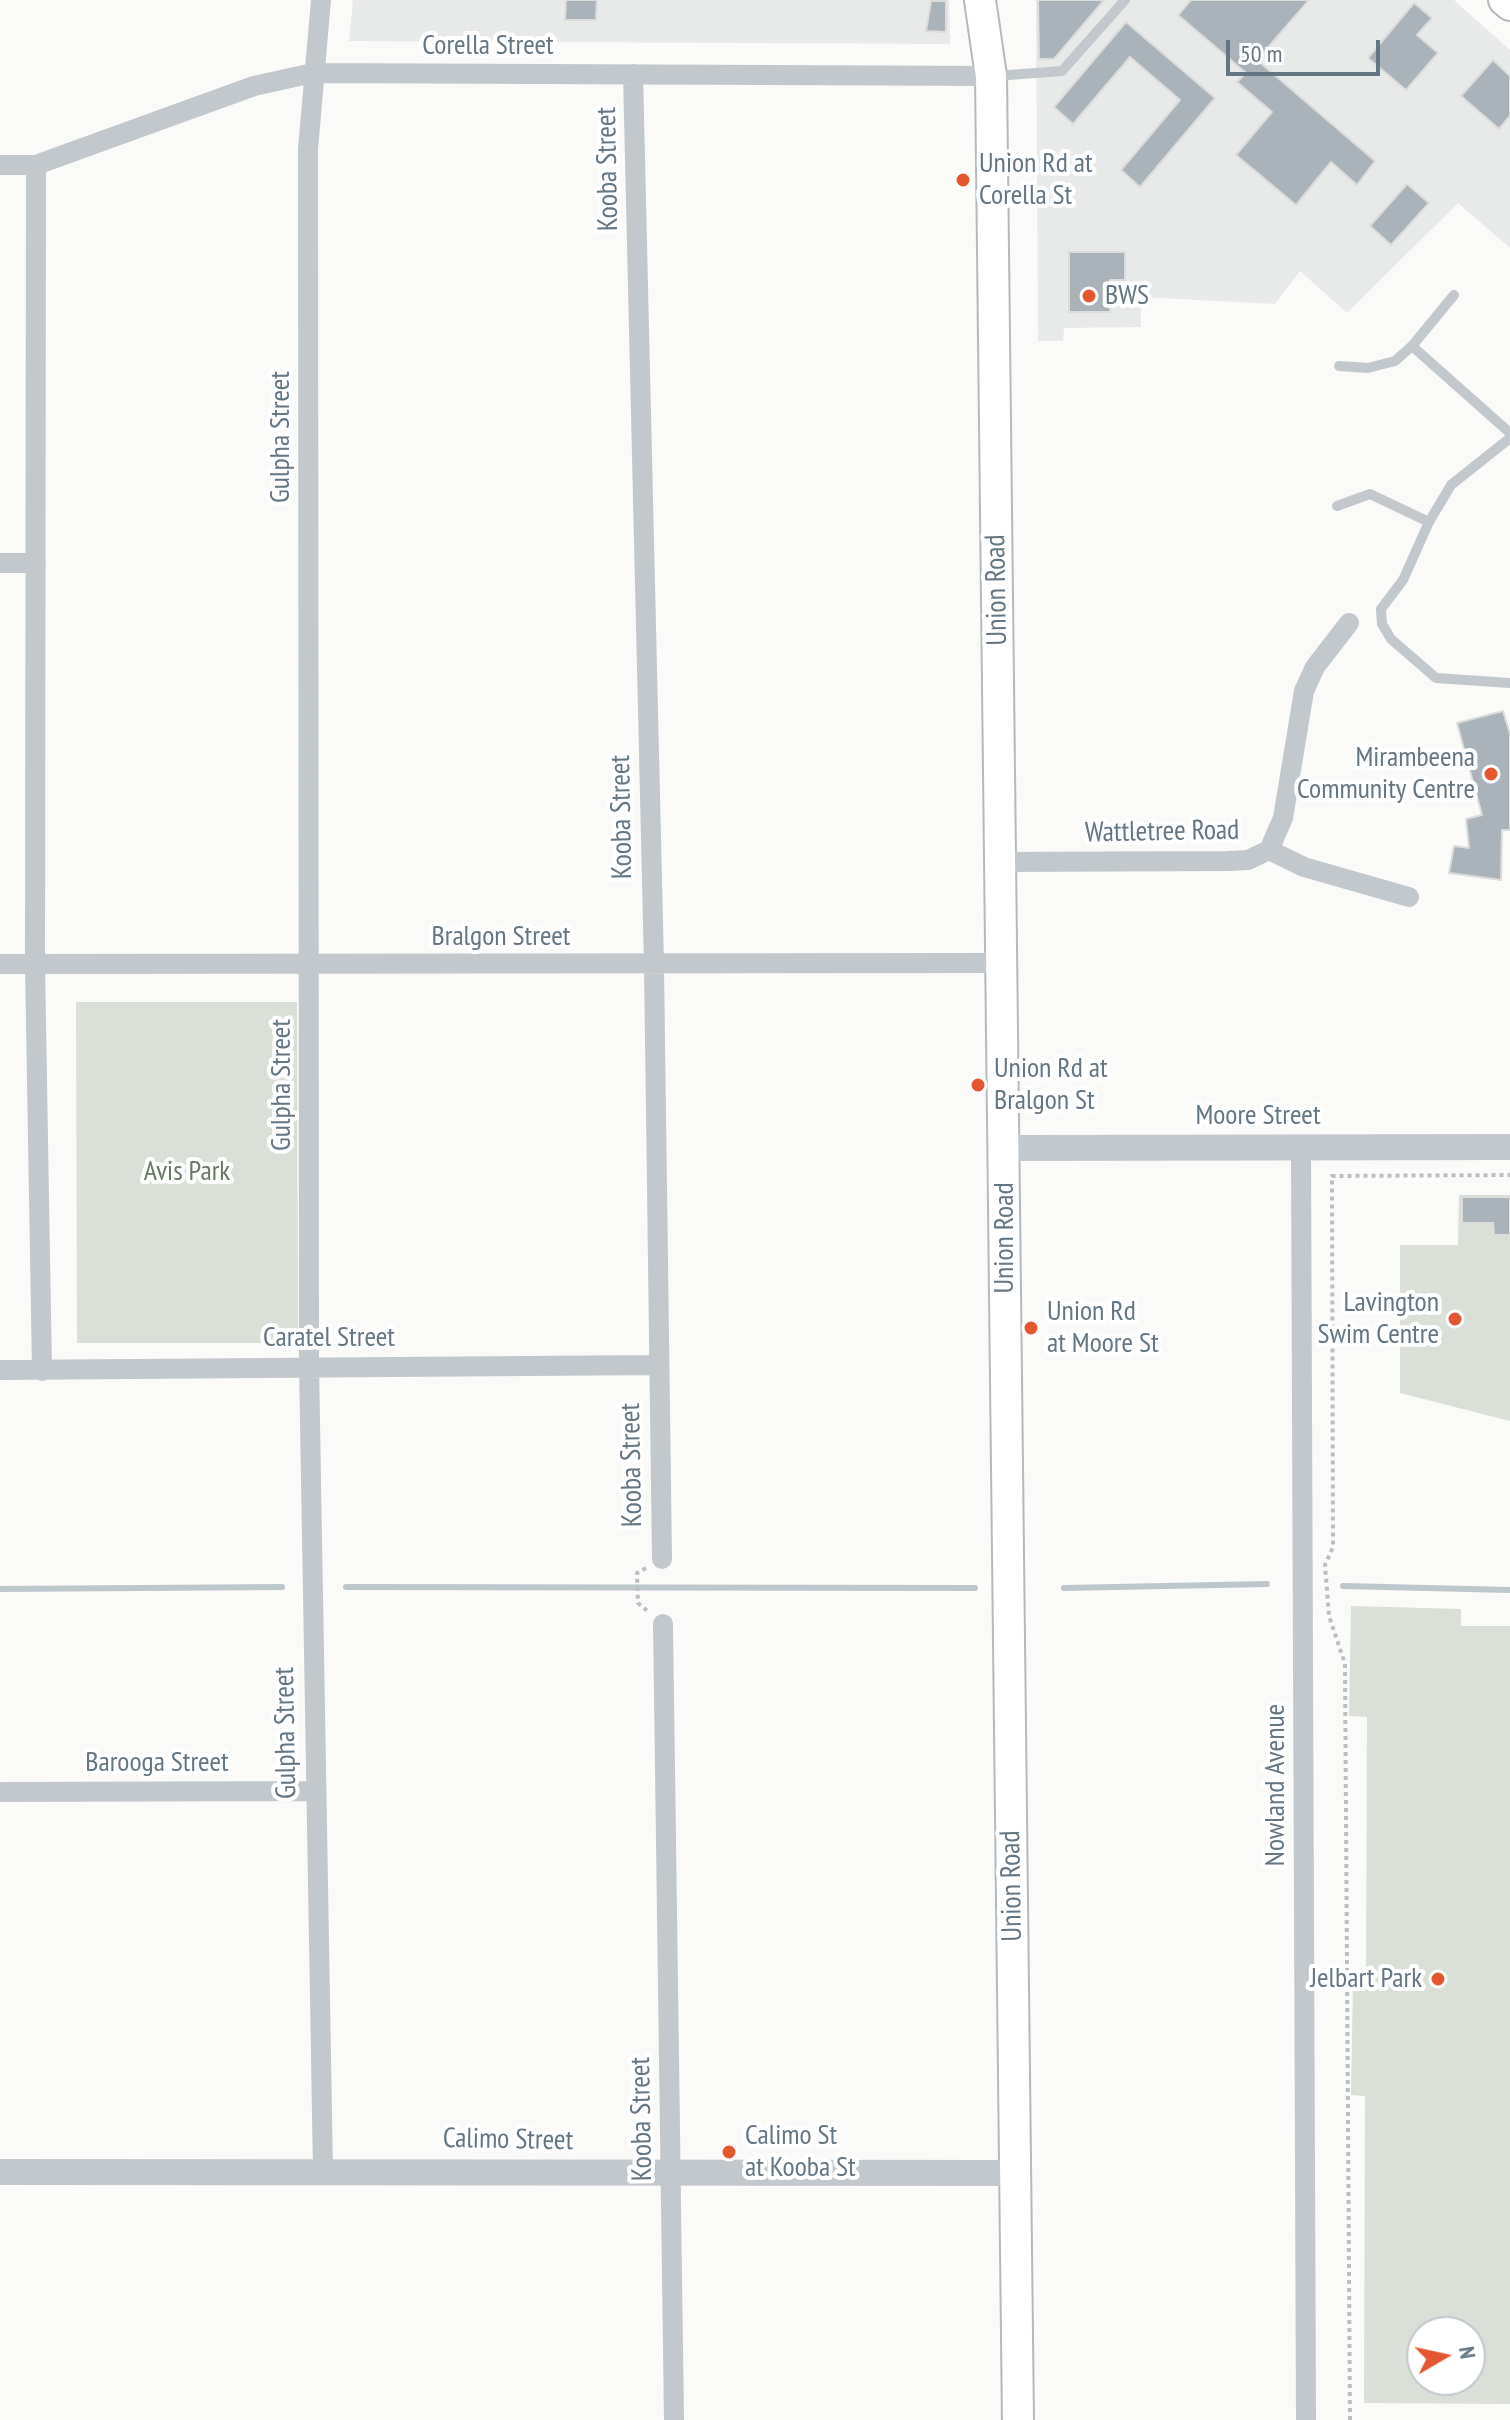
<!DOCTYPE html>
<style>
body{margin:0}
#map{position:relative;width:1510px;height:2420px;overflow:hidden;background:#fafaf8;font-family:"PT Sans Narrow",sans-serif}
canvas{display:block}
.north{position:absolute;left:1406px;top:2316px;width:80px;height:80px;box-sizing:border-box;background:#fff;border:2px solid #c1c8cd;border-radius:50%;rotate:81deg;font-size:22px;font-weight:700;line-height:32px;text-align:center;color:#657683}
.north::after{content:'';display:block;margin:auto;width:28px;height:36px;background:#e4572e;clip-path:polygon(50% 0,100% 100%,50% 72%,0 100%)}
.scale{position:absolute;left:1226px;top:40px;width:154px;height:36px;box-sizing:border-box;border:4px solid #657683;border-top:0;padding-left:10px;font-size:24px;line-height:28px;white-space:nowrap;color:#657683;-webkit-text-stroke:6px #fff;paint-order:stroke}
</style>
<div id="map">
<canvas width="1510" height="2420"></canvas>
<div class="north">N</div>
<div class="scale">50 m</div>
</div>
<script>
const g = document.querySelector('canvas').getContext('2d');
g.lineJoin = 'round';
function paint(path, color) {
  g.fillStyle = color;
  g.fill(path, 'evenodd');
}
function toPath(rows) {
  const path = new Path2D();
  for (const r of rows) {
    path.moveTo(r[0], r[1]);
    for (let i = 2; i < r.length; i += 2) path.lineTo(r[i], r[i + 1]);
  }
  return path;
}
function trace(path, color, width, dash) {
  g.strokeStyle = color;
  g.lineWidth = width;
  g.lineCap = dash ? 'butt' : 'round';
  g.setLineDash(dash || []);
  g.stroke(path);
}
function write(font, color, halo, rows, align = 'center') {
  g.font = font + ' "PT Sans Narrow",sans-serif';
  g.lineWidth = 8;
  g.setLineDash([]);
  g.textBaseline = 'middle';
  g.strokeStyle = halo;
  g.fillStyle = color;
  for (const [text, x, y, turn = 0] of rows) {
    g.save();
    g.translate(x, y);
    g.rotate((+turn || 0) * Math.PI / 180);
    g.textAlign = isNaN(turn) ? turn : align;
    if (halo) g.strokeText(text, 0, 0);
    g.fillText(text, 0, 0);
    g.restore();
  }
}
const built = toPath([
 [353,0,949,0,950,44,349,41],
 [1036,0,1454,0,1510,50,1510,248,1458,203,1347,313,1300,271,1275,304,1141,297,1141,327,1064,328,1063,341,1038,341]
]);
const green = toPath([
 [76,1002,297,1002,298,1343,77,1343],
 [1459,1195,1510,1195,1510,1421,1400,1393,1400,1245,1458,1245],
 [1351,1606,1461,1609,1461,1626,1510,1626,1510,2404,1364,2403,1365,2096,1351,2095,1353,1985,1366,1985,1367,1717,1349,1716],
 [1422,2332,1470,2332,1470,2380,1422,2380]
]);
const stream = toPath([
 [1343,1586,1510,1590],
 [346,1587,975,1588],
 [1064,1588,1267,1584],
 [0,1589,282,1587]
]);
const building = toPath([
 [566,0,597,0,596,20,565,20,566,0],
 [1038,0,1104,0,1054,59,1039,59,1038,0],
 [1191,0,1309,0,1257,60,1375,161,1357,185,1331,162,1296,205,1236,155,1272,112,1237,82,1246,73,1178,15,1191,0],
 [931,1,946,1,946,32,926,31,931,1],
 [1414,3,1432,18,1417,35,1438,53,1406,90,1368,58,1414,3],
 [1126,22,1215,98,1140,187,1121,170,1180,100,1130,57,1073,124,1054,107,1126,22],
 [1493,60,1510,76,1510,116,1499,129,1461,96,1493,60],
 [1407,184,1429,203,1391,245,1370,226,1407,184],
 [1069,252,1125,252,1125,280,1110,280,1110,312,1069,312,1069,252],
 [1503,711,1510,734,1510,830,1502,830,1501,880,1449,873,1454,846,1469,848,1466,819,1482,815,1457,723,1503,711],
 [1462,1197,1510,1197,1510,1235,1494,1235,1493,1223,1462,1223,1462,1197]
]);
const path = toPath([
 [646,1568,637,1573,638,1603,650,1613],
 [1350,2420,1345,1664,1329,1616,1325,1565,1333,1547,1332,1176,1510,1175]
]);
const service = toPath([
 [995,76,1062,71,1125,0],
 [1412,346,1510,433],
 [1339,366,1368,368,1395,361,1412,346,1454,295],
 [1510,438,1451,485,1429,522,1403,580,1381,609,1382,624,1391,639,1436,678,1510,683],
 [1337,506,1370,494,1429,522]
]);
const minor = toPath([
 [321,0,308,149,309,1365,323,2170],
 [633,74,654,965,662,1559],
 [0,165,36,165,254,86,313,73,991,76],
 [36,165,35,964,42,1371],
 [0,563,36,563],
 [1269,850,1304,867,1409,897],
 [1000,862,1228,861,1248,860,1269,850,1283,818,1304,691,1315,667,1349,623],
 [0,964,1002,963],
 [1301,1149,1306,2420],
 [0,1370,658,1365],
 [663,1624,674,2420],
 [0,1792,315,1791]
]);
const tertiary = toPath([
 [1005,1148,1510,1147],
 [0,2172,1015,2173]
]);
const secondary = toPath([
 [980,0,991,76,1018,2420],
 [1504,0,1510,5]
]);
const markers = [
 [963,180,8,"#e4572e"],
 [1089,296,8,"#e4572e"],
 [1491,774,8,"#e4572e"],
 [978,1085,8,"#e4572e"],
 [1455,1319,8,"#e4572e"],
 [1031,1328,8,"#e4572e"],
 [1438,1979,8,"#e4572e"],
 [729,2152,8,"#e4572e"]
];
const streetNames = [
 ["Corella Street",488,46],
 ["Kooba Street",608,169,-91],
 ["Gulpha Street",281,437,-90],
 ["Union Road",997,590,-91],
 ["Kooba Street",622,817,-91],
 ["Wattletree Road",1162,832,-1],
 ["Bralgon Street",501,937],
 ["Gulpha Street",282,1085,-90],
 ["Moore Street",1258,1116],
 ["Union Road",1005,1238,-90],
 ["Caratel Street",329,1338],
 ["Kooba Street",632,1465,-91],
 ["Gulpha Street",286,1733,-91],
 ["Barooga Street",157,1763],
 ["Nowland Avenue",1276,1785,-90],
 ["Union Road",1012,1886,-91],
 ["Kooba Street",642,2119,-91],
 ["Calimo Street",508,2140,1]
];
const poiNames = [
 ["Union Rd at",979,164],
 ["Corella St",979,196],
 ["BWS",1105,296],
 ["Mirambeena",1475,758,"right"],
 ["Community Centre",1475,790,"right"],
 ["Union Rd at",994,1069],
 ["Bralgon St",994,1101],
 ["Lavington",1439,1303,"right"],
 ["Swim Centre",1439,1335,"right"],
 ["Union Rd",1047,1312],
 ["at Moore St",1047,1344],
 ["Jelbart Park",1422,1979,"right"],
 ["Calimo St",745,2136],
 ["at Kooba St",745,2168]
];
const parkNames = [
 ["Avis Park",187,1172]
];
paint(built, '#e8e9e9');
paint(green, '#dadfd7');
trace(stream, '#bbc7cb', 6);
paint(building, '#aab3b9');
trace(building, '#dcdcda', 2);
trace(secondary, '#b3babf', 34);
trace(path, '#bbbfc2', 4, [4, 4]);
trace(service, '#c3c8cc', 10);
trace(minor, '#c3c8cc', 20);
trace(tertiary, '#c3c8cc', 26);
trace(secondary, '#fff', 30);
for (const [x, y, r, color] of markers) {
  const dot = new Path2D();
  dot.arc(x, y, r, 0, 2 * Math.PI);
  g.fillStyle = color;
  g.fill(dot);
  trace(dot, '#fff', 3);
}
write('28px', '#657683', '#fff', streetNames);
write('28px', '#657683', '#fff', poiNames, 'left');
write('28px', '#687a64', '#fff', parkNames);
</script>
